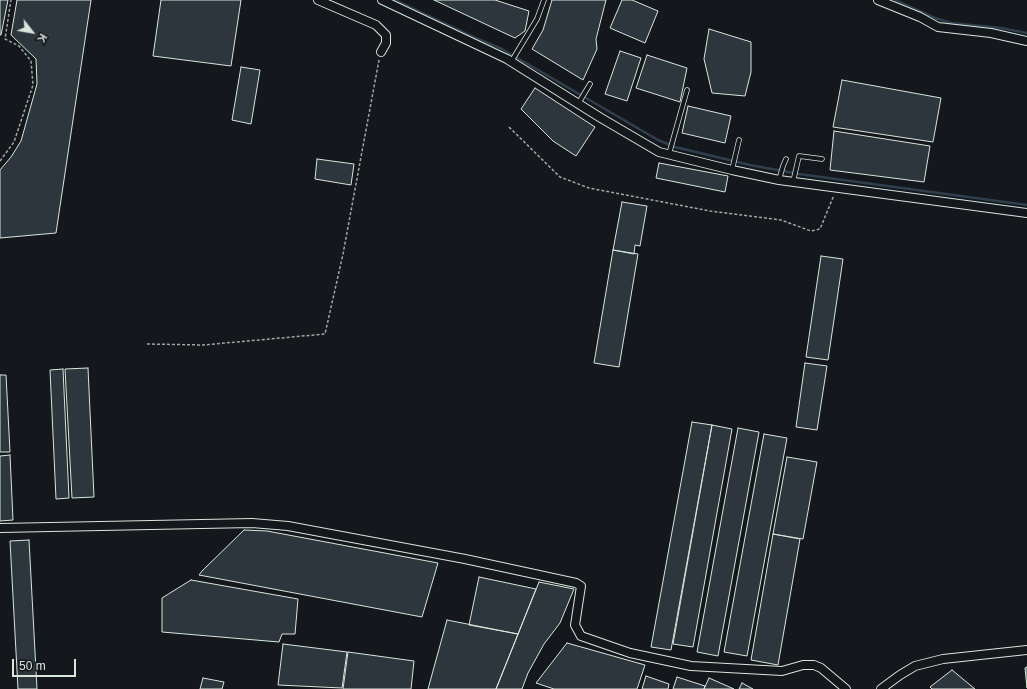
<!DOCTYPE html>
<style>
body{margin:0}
#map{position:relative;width:1027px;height:689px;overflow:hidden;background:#14181c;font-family:Arial,sans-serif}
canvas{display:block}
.north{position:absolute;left:12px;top:12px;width:40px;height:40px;-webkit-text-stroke:3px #14181c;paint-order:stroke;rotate:121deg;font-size:11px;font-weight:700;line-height:16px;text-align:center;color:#d8e6dc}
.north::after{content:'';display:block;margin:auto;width:14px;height:18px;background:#d8e6dc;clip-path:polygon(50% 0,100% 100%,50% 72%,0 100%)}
.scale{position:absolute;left:12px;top:659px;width:64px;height:18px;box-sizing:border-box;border:2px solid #d8e6dc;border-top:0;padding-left:5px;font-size:12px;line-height:14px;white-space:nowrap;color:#d8e6dc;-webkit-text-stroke:3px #14181c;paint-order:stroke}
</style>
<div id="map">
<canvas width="1027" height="689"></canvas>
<div class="north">K</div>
<div class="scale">50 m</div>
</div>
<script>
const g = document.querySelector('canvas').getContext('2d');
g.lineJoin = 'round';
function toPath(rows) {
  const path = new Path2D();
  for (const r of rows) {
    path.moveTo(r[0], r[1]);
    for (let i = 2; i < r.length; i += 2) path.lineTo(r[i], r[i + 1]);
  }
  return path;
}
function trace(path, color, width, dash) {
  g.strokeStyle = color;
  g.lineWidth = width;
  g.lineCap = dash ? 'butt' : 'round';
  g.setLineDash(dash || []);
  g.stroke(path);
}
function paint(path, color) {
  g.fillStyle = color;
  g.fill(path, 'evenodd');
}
const stream = toPath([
 [395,0,471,36,502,49,658,140,675,147,750,165,799,174,1027,205],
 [895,0,935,18,951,23,1001,28,1027,33]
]);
const building = toPath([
 [0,0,8,0,1,35,0,35,0,0],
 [17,0,91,0,56,233,0,238,0,170,11,157,21,141,37,84,36,59,11,35,17,0],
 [161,0,241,0,231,66,153,56,161,0],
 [434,0,495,0,529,11,525,31,515,38,434,0],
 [552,0,606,0,596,39,597,49,583,80,532,49,543,30,552,0],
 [622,0,632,0,658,11,645,43,610,28,622,0],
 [709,29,751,42,751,72,745,96,712,93,704,59,709,29],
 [620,51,641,58,627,101,605,94,620,51],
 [647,55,687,68,680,102,636,88,647,55],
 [241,67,260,70,251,124,232,120,241,67],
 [842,80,941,98,933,142,833,127,842,80],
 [535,88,595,127,576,156,553,141,521,109,535,88],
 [688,106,731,116,725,143,682,133,688,106],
 [834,131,930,146,924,182,830,170,834,131],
 [317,159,354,164,351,185,315,179,317,159],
 [659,163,728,176,725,192,656,178,659,163],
 [622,202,647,206,640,246,635,245,634,254,613,250,622,202],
 [613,250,638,254,619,367,594,363,613,250],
 [821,256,843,259,828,360,806,357,821,256],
 [805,363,827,366,817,430,796,427,805,363],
 [88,368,94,497,72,498,65,369,88,368],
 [63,369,69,498,56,499,50,370,63,369],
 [0,375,6,375,10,452,0,452,0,375],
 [692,422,712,425,671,650,651,647,692,422],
 [712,425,732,429,693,647,673,644,712,425],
 [738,428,759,432,718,656,697,652,738,428],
 [764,434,787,438,747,656,724,652,764,434],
 [10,455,13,520,0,521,0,456,10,455],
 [787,457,817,462,803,539,773,534,787,457],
 [244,530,267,531,438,563,422,617,199,575,202,571,244,530],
 [773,534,800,539,778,665,751,660,773,534],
 [29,540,37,689,18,689,10,541,29,540],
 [479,577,536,589,518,634,469,625,479,577],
 [191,580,298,599,295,634,282,634,279,642,162,632,162,598,191,580],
 [539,582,574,589,560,623,544,644,528,673,522,689,496,689,539,582],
 [447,620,518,634,496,689,428,689,447,620],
 [567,643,645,665,637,689,554,689,536,683,567,643],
 [283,644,347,652,342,688,278,685,283,644],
 [348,652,414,661,411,689,343,689,348,652],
 [1027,667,1027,688,1025,668,1027,667],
 [952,670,975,689,932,689,930,687,952,670],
 [646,676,669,684,668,689,642,689,646,676],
 [677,677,705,686,704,689,673,689,677,677],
 [203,678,224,682,222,689,200,689,203,678],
 [709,678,734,689,704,689,709,678],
 [742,683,753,689,739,689,742,683]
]);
const path = toPath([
 [509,127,560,177,589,188,710,211,781,220,811,231,820,229,834,195],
 [0,161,14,142,33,85,31,61,19,46,5,39,11,0],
 [147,344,203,345,325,334,343,254,379,60]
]);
const service = toPath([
 [511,62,537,19,544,0],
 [578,104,590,84],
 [669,154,687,90],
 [732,170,739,140],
 [779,180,783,166,786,159],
 [793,182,799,156,822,159]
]);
const minor = toPath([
 [318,0,376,25,386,35,386,43,381,52],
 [382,0,507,59,601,118,659,152,732,170,779,180,1027,213],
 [878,0,920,17,938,27,991,33,1027,41],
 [0,528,252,523,288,526,465,559,576,583,581,586,575,625,581,636,630,653,691,666,782,671,803,665,814,665,821,668,846,689],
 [881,689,900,675,915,666,943,659,1027,650]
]);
trace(stream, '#2f3f4d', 2.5);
paint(building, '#2c363c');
trace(building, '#d8e6dc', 1);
trace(service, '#d8e6dc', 5.5);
trace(minor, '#d8e6dc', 10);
trace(path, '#9da8a2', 1.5, [3, 2]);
trace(service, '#14181c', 4);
trace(minor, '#14181c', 8);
</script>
